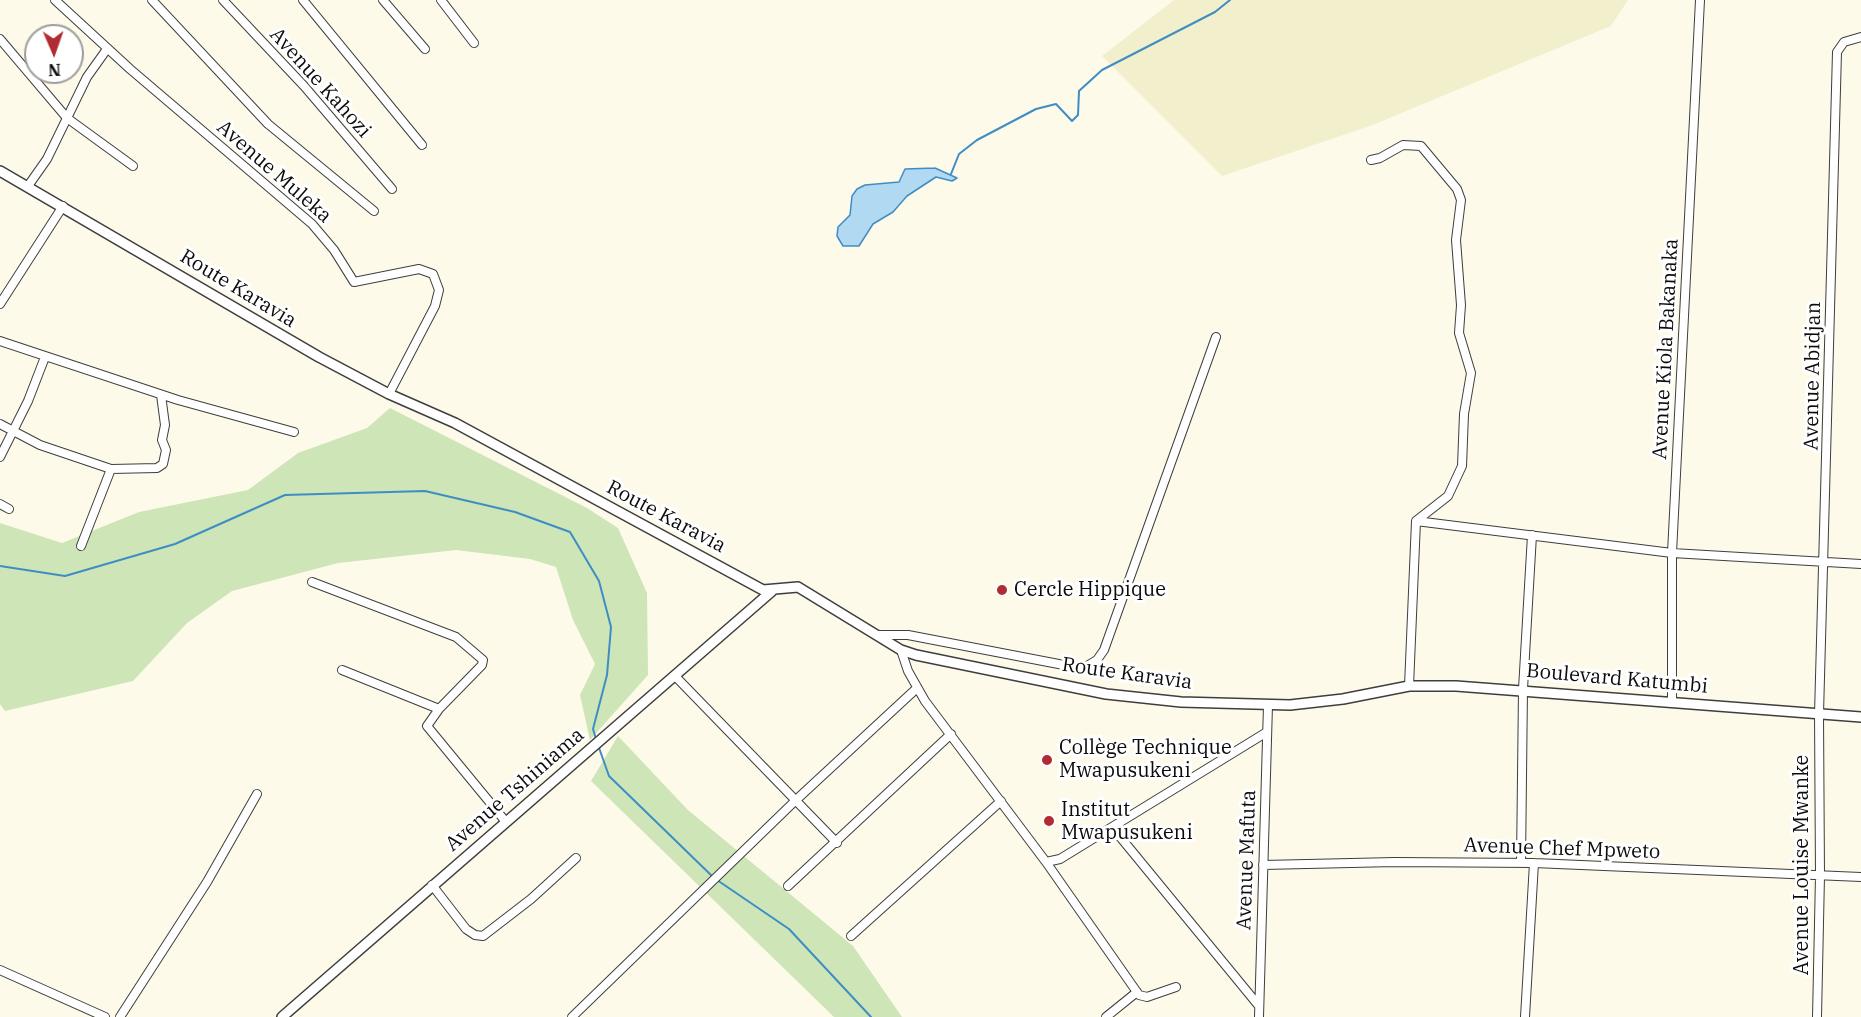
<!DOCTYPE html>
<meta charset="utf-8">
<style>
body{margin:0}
#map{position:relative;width:1861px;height:1017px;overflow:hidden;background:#fefaea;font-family:"IBM Plex Serif",serif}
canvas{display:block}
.north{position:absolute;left:24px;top:24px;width:60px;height:60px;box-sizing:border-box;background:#fff;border:2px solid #9d9d9d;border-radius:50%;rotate:178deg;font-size:16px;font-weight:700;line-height:24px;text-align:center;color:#0b0b0b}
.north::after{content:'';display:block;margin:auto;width:21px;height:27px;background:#b12c32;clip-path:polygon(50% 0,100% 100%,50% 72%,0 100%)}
</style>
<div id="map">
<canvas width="1861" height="1017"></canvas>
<div class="north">N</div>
</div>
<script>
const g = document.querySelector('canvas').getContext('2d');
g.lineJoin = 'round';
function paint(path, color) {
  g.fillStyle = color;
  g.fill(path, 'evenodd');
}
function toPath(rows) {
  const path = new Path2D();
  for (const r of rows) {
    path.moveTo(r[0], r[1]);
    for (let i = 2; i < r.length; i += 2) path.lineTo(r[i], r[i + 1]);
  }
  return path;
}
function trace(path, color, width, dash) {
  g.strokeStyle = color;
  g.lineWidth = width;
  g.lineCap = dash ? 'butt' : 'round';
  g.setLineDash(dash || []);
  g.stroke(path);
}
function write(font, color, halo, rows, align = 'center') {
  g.font = font + ' "IBM Plex Serif",serif';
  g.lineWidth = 6;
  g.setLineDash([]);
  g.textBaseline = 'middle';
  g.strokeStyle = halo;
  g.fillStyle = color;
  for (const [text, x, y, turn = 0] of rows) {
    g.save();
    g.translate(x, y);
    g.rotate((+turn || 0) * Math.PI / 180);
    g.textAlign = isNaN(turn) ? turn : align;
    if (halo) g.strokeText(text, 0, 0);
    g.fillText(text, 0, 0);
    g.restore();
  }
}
const farmland = toPath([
 [1174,0,1628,0,1611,26,1370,126,1222,176,1102,56]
]);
const green = toPath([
 [390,408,587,508,618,528,647,593,648,675,590,740,580,695,595,664,573,620,556,567,530,559,456,550,338,563,232,591,187,623,133,681,5,711,0,704,0,523,62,543,139,512,248,490,298,453,367,428],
 [618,736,688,810,853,946,902,1017,834,1017,591,781]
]);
const water = toPath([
 [935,168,957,178,952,181,936,177,907,196,893,212,873,224,859,246,843,246,837,236,838,227,850,215,852,196,857,189,865,185,899,182,905,169,935,168]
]);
const stream = toPath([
 [951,174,959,154,977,140,1036,109,1056,104,1072,121,1078,115,1079,91,1102,70,1215,12,1230,0],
 [0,566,65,576,175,544,285,495,425,491,515,512,570,532,599,581,611,627,607,675,593,729,596,739],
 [598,745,609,776,713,877],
 [717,880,789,929,871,1017]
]);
const minor = toPath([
 [55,0,130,69,312,224,334,250,354,282,419,269,433,274,439,290,435,306,389,394],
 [152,0,268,124,374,211],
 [223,0,304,86,392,189],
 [303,0,422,145],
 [383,0,425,49],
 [441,0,474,43],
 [0,39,67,118,133,166],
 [1371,160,1380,158,1403,145,1421,146,1457,189,1461,200,1456,240,1461,305,1459,333,1471,373,1464,414,1462,466,1448,496,1416,521,1409,686],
 [28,186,47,159,87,77,107,49],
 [0,304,63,206],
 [0,341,178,400,294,432],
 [0,424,40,445,111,469,157,468,163,464,166,450,162,440,165,425,161,395],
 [0,457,28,401,45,357],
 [0,504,9,509],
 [1416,521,1672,553,1861,564],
 [81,546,111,469],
 [312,582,456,637,483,660,482,665,439,709,427,726,506,822],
 [878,635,908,635,1069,666,1087,666,1097,660,1104,650,1216,337],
 [901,650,908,671,925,701,1046,862,1060,859,1267,732],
 [342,670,439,709],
 [675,676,837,843],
 [1672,701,1672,553,1700,0],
 [1112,827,1259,1006],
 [1046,862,1139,995,1147,997,1176,987],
 [1521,863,1523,689,1532,535],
 [1263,865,1395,862,1534,863,1861,877],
 [432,885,466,929,475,935,483,936,531,899,576,858],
 [788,886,951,734],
 [851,936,1001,801],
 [0,970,105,1017],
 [120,1017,207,882,257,794],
 [572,1017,796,800,917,688],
 [1106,1017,1137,992],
 [1259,1017,1268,705],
 [1525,1017,1534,863],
 [1817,1017,1820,876,1819,714,1837,52,1844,42,1861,37]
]);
const tertiary = toPath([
 [0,171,319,357,389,394,455,423,763,590,798,587,901,650,916,655,1106,694,1181,702,1290,705,1343,699,1409,686,1456,686,1861,717],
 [282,1017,772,591]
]);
const markers = [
 [1002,590,6,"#b12c32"],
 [1047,760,6,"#b12c32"],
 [1049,821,6,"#b12c32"]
];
const streetNames = [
 ["Avenue Kahozi",320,83,48],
 ["Avenue Muleka",274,172,41],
 ["Route Karavia",238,289,31],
 ["Avenue Kiola Bakanaka",1666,349,-87],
 ["Avenue Abidjan",1813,376,-89],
 ["Route Karavia",666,517,28],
 ["Route Karavia",1127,674,8],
 ["Boulevard Katumbi",1617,679,5],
 ["Avenue Tshiniama",515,790,-41],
 ["Avenue Chef Mpweto",1562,849,2],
 ["Avenue Mafuta",1247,860,-88],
 ["Avenue Louise Mwanke",1802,865,-90]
];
const poiNames = [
 ["Cercle Hippique",1014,590],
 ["Collège Technique",1059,748],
 ["Mwapusukeni",1059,771],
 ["Institut",1061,810],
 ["Mwapusukeni",1061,833]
];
paint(farmland, '#f2efcc');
paint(green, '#cee5b7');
paint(water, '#b2d9f2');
trace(water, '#3e8dc4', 1.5);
trace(stream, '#3e8dc4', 2);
trace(minor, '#3e3e3e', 10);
trace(tertiary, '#3e3e3e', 12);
trace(minor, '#fff', 8);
trace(tertiary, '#fff', 9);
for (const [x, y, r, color] of markers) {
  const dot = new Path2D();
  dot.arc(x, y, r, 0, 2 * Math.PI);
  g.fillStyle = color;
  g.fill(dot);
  trace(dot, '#fff', 2);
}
write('20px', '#0b0b0b', '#fff', streetNames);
write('20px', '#0b0b0b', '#fff', poiNames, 'left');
</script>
